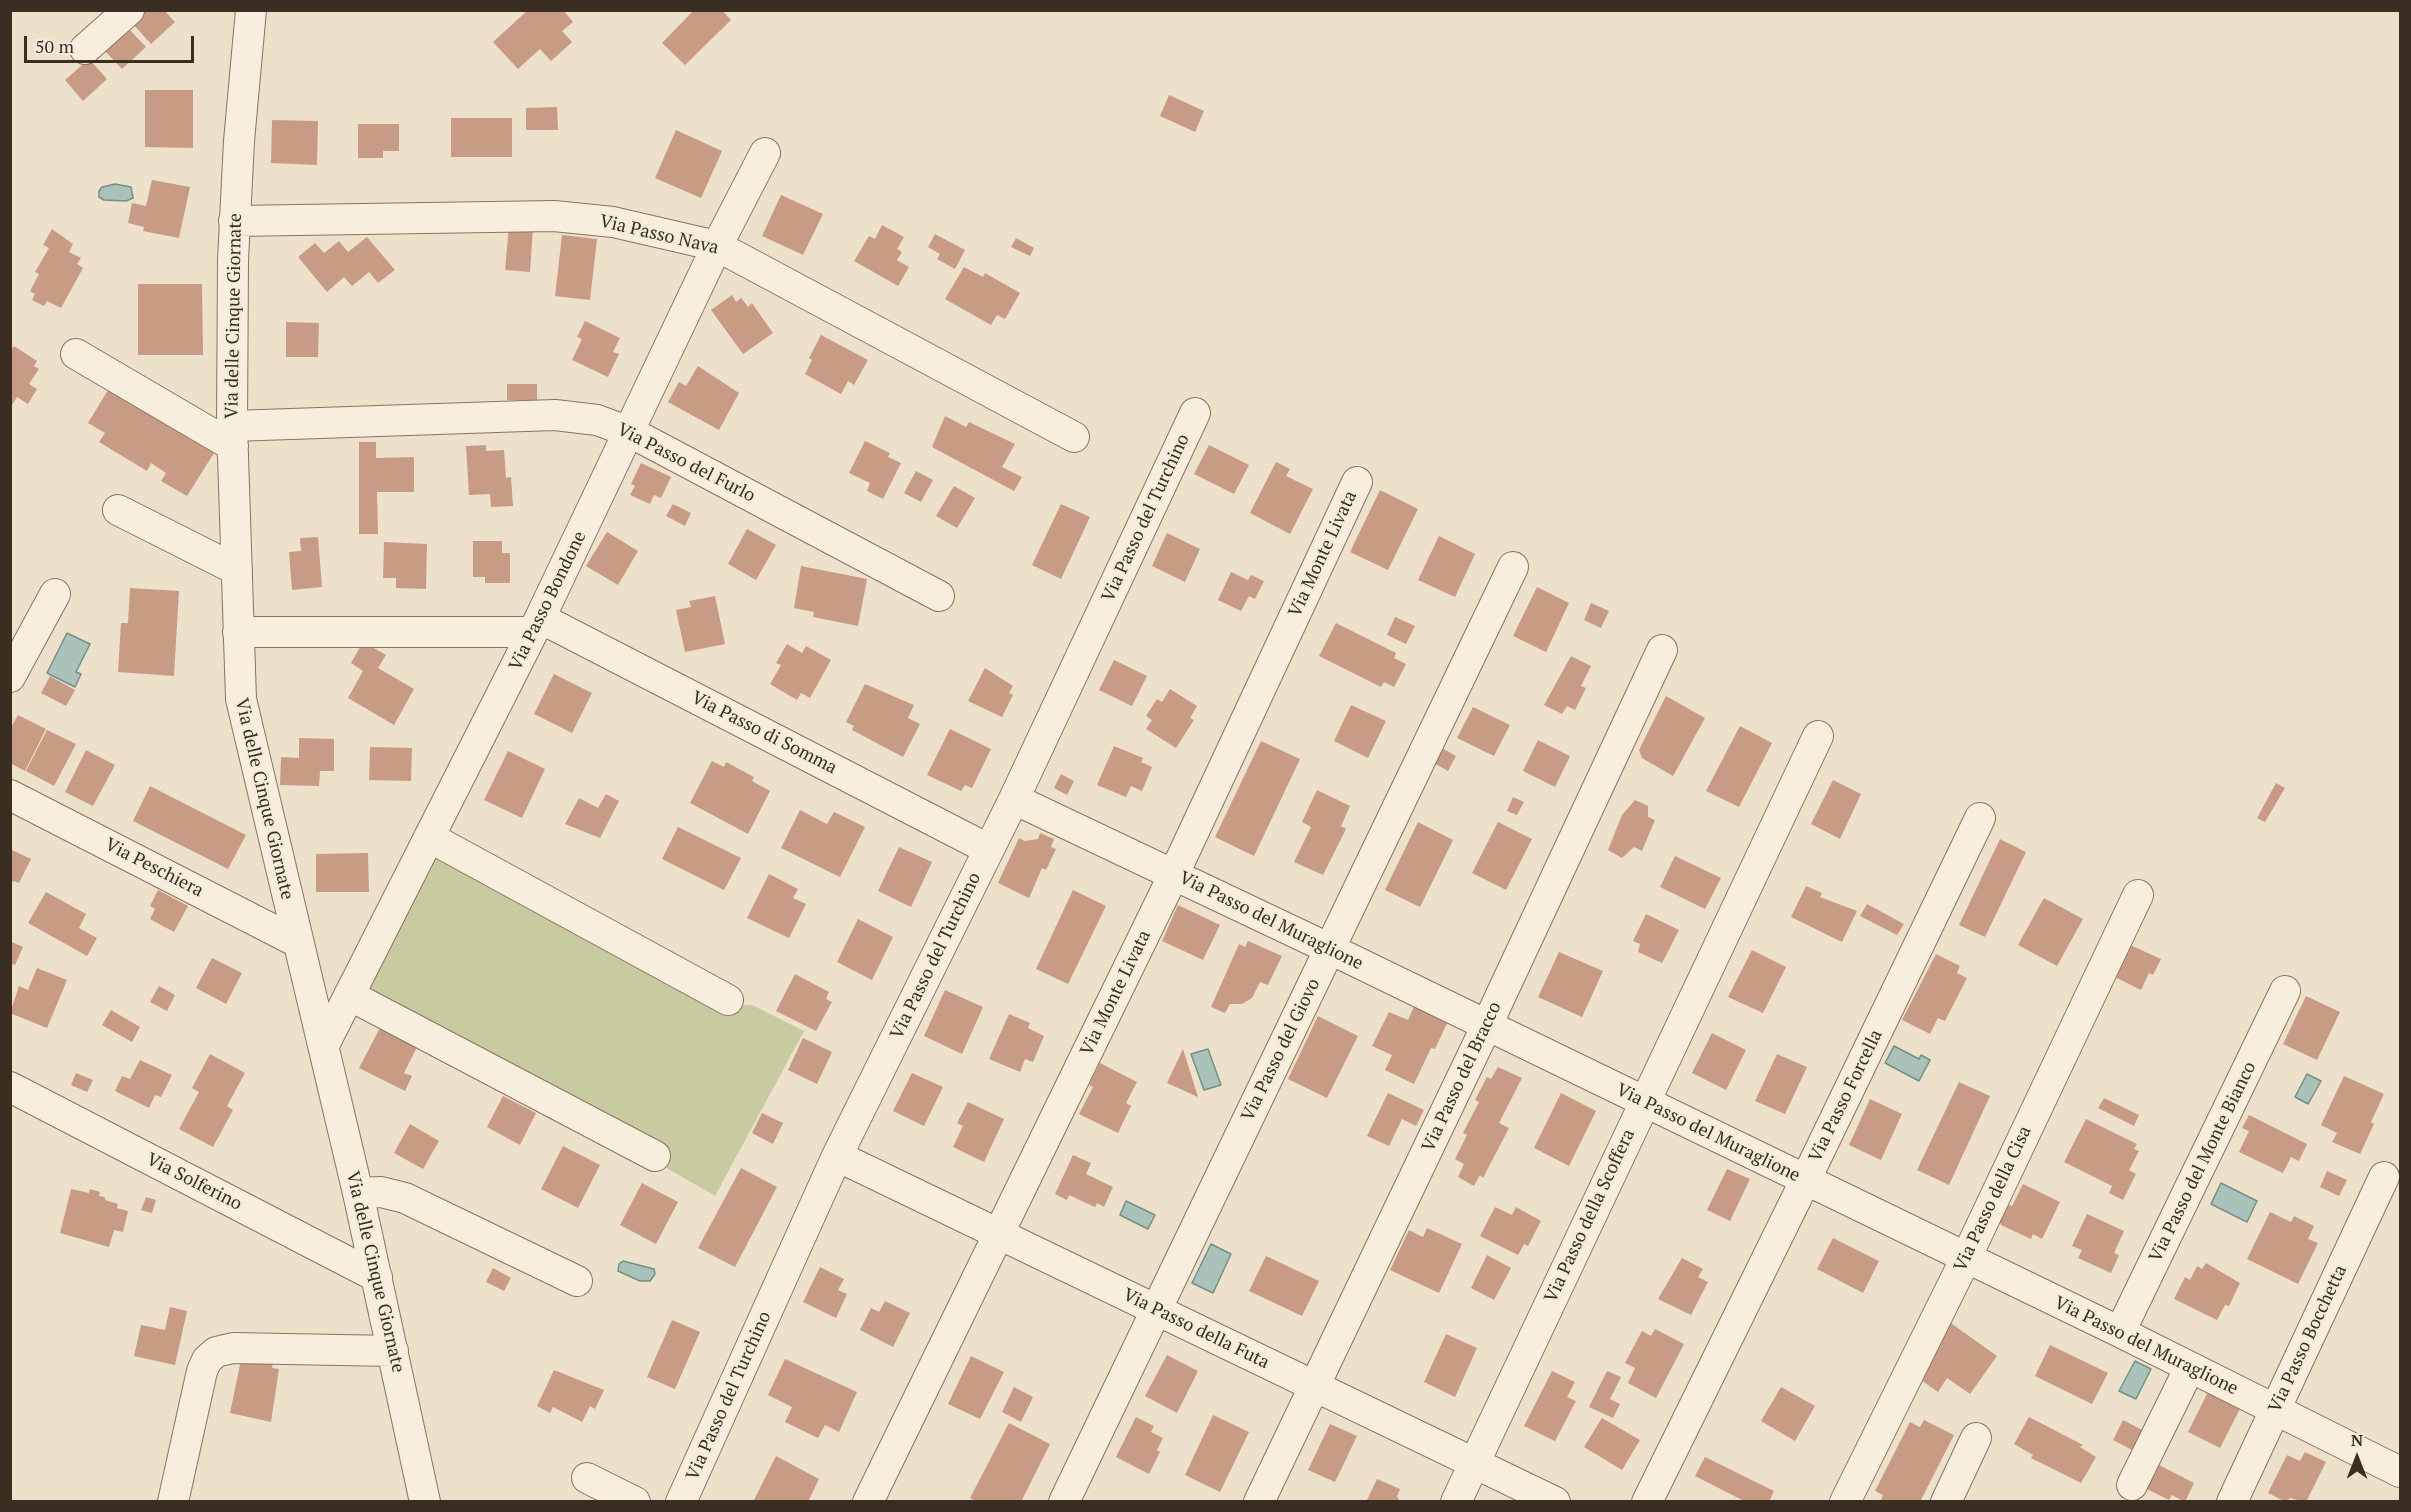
<!DOCTYPE html>
<style>
body{margin:0}
#map{position:relative;width:2411px;height:1512px;overflow:hidden;background:#ede1cb;font-family:"PT Serif",serif}
canvas{display:block}
.frame{position:absolute;inset:0;border:12px solid #3a2d22;pointer-events:none}
.north{position:absolute;left:2327px;top:1428px;width:60px;height:60px;-webkit-text-stroke:4px #f4ebda;paint-order:stroke;rotate:0deg;font-size:16px;font-weight:700;line-height:24px;text-align:center;color:#3a2d22}
.north::after{content:'';display:block;margin:auto;width:21px;height:27px;background:#3a2d22;clip-path:polygon(50% 0,100% 100%,50% 72%,0 100%)}
.scale{position:absolute;left:24px;top:36px;width:170px;height:27px;box-sizing:border-box;border:3px solid #3a2d22;border-top:0;padding-left:8px;font-size:18px;line-height:21px;white-space:nowrap;color:#3a2d22;-webkit-text-stroke:4px #f4ebda;paint-order:stroke}
</style>
<div id="map">
<canvas width="2411" height="1512"></canvas>
<div class="frame"></div>
<div class="north">N</div>
<div class="scale">50 m</div>
</div>
<script>
const g = document.querySelector('canvas').getContext('2d');
g.lineJoin = 'round';
function paint(path, color) {
  g.fillStyle = color;
  g.fill(path, 'evenodd');
}
function toPath(rows) {
  const path = new Path2D();
  for (const r of rows) {
    path.moveTo(r[0], r[1]);
    for (let i = 2; i < r.length; i += 2) path.lineTo(r[i], r[i + 1]);
  }
  return path;
}
function trace(path, color, width, dash) {
  g.strokeStyle = color;
  g.lineWidth = width;
  g.lineCap = dash ? 'butt' : 'round';
  g.setLineDash(dash || []);
  g.stroke(path);
}
function write(font, color, halo, rows, align = 'center') {
  g.font = font + ' "PT Serif",serif';
  g.lineWidth = 4.5;
  g.setLineDash([]);
  g.textBaseline = 'middle';
  g.strokeStyle = halo;
  g.fillStyle = color;
  for (const [text, x, y, turn = 0] of rows) {
    g.save();
    g.translate(x, y);
    g.rotate((+turn || 0) * Math.PI / 180);
    g.textAlign = isNaN(turn) ? turn : align;
    if (halo) g.strokeText(text, 0, 0);
    g.fillText(text, 0, 0);
    g.restore();
  }
}
const green = toPath([
 [427,849,733,1006,752,1005,804,1031,715,1196,359,989]
]);
const water = toPath([
 [115,184,131,187,133,198,126,201,104,200,99,197,99,191,102,187,115,184],
 [67,633,90,644,76,672,81,674,75,687,47,673,67,633],
 [1894,1046,1919,1059,1921,1055,1930,1060,1919,1081,1885,1063,1894,1046],
 [1208,1049,1221,1085,1204,1090,1191,1054,1208,1049],
 [2307,1074,2321,1081,2308,1104,2295,1097,2307,1074],
 [2221,1183,2257,1201,2247,1222,2211,1204,2221,1183],
 [1126,1201,1155,1215,1148,1229,1120,1215,1126,1201],
 [1211,1244,1231,1254,1213,1293,1192,1283,1211,1244],
 [623,1261,654,1269,655,1274,650,1281,640,1281,618,1271,619,1264,623,1261],
 [2135,1361,2151,1369,2136,1399,2119,1391,2135,1361]
]);
const building = toPath([
 [146,10,164,10,175,22,151,44,132,23],
 [528,10,563,10,573,22,562,31,572,42,551,61,540,49,518,69,493,42],
 [694,10,722,10,731,20,685,65,662,43],
 [127,27,146,47,122,69,103,49],
 [89,59,107,79,83,101,65,80],
 [145,90,193,90,193,148,145,147],
 [1169,95,1204,111,1195,132,1160,116],
 [557,107,558,130,526,130,526,108],
 [451,118,512,118,512,157,451,157],
 [272,120,318,121,317,165,271,163],
 [358,124,399,124,399,151,383,151,383,158,358,158],
 [676,130,722,151,701,198,655,178],
 [152,180,190,187,179,238,143,231,144,227,128,223,132,203,146,206],
 [781,195,823,214,803,255,762,236],
 [509,225,533,227,530,272,505,270],
 [882,225,904,237,897,249,902,252,897,260,909,267,898,286,854,261,869,236,875,239],
 [52,229,73,244,69,252,81,258,77,264,83,268,61,308,47,301,44,306,32,300,35,294,30,291,39,274,35,272,49,248,43,245],
 [935,234,965,250,955,269,937,259,940,254,928,247],
 [562,235,597,239,590,300,555,296],
 [367,237,395,270,378,283,369,272,352,286,344,277,327,292,298,257,315,243,324,253,339,241,348,252],
 [1016,238,1034,248,1030,256,1011,247],
 [964,267,983,277,985,273,1020,293,1005,319,997,315,991,325,945,299],
 [138,284,202,284,203,355,138,355],
 [732,295,736,302,741,298,748,307,752,303,773,333,743,354,711,310],
 [585,321,620,338,613,352,619,354,608,377,572,360,582,339,577,337],
 [286,322,319,323,318,357,286,357],
 [821,335,868,360,854,385,848,381,841,394,805,374,812,360,809,358],
 [14,346,37,361,34,366,39,369,29,384,37,389,28,404,17,397,10,408,10,351],
 [698,366,739,393,719,430,668,402,679,382,686,386],
 [507,384,537,384,537,400,507,400],
 [108,390,214,453,187,496,161,481,166,473,151,463,147,471,99,442,105,433,88,423],
 [945,416,966,427,969,422,1015,444,1002,467,1022,477,1014,491,932,447],
 [865,441,890,453,888,457,901,463,883,499,867,491,870,483,849,473],
 [359,442,376,442,376,458,414,457,414,492,377,492,378,534,359,534],
 [486,445,486,451,504,450,506,478,511,477,513,506,491,507,490,494,469,495,466,446],
 [1209,445,1249,465,1234,494,1194,474],
 [1276,462,1290,469,1286,476,1313,489,1290,534,1250,513],
 [641,463,671,477,661,498,654,495,650,504,630,495,635,486,631,484],
 [916,471,933,480,921,502,904,493],
 [954,486,975,498,957,528,936,516],
 [1380,490,1418,509,1388,570,1350,552],
 [673,504,691,513,685,526,666,516],
 [1061,504,1090,517,1061,579,1032,565],
 [747,529,776,545,756,580,728,564],
 [607,532,638,551,618,585,586,566],
 [1167,533,1200,549,1185,582,1152,566],
 [1439,536,1475,554,1455,597,1418,580],
 [318,537,322,587,292,590,289,552,301,551,300,538],
 [473,541,502,541,502,553,510,553,510,583,485,583,485,577,473,577],
 [384,542,427,544,426,589,396,588,396,578,383,578],
 [801,566,867,579,858,626,813,617,814,612,794,608],
 [1231,572,1248,580,1251,575,1264,581,1255,599,1249,596,1241,611,1218,600],
 [1537,587,1569,603,1546,652,1513,636],
 [130,588,179,591,174,676,118,672,121,623,128,623],
 [715,596,725,644,685,652,676,610,691,607,689,601],
 [1591,603,1609,611,1601,628,1584,620],
 [1395,617,1415,626,1406,644,1387,635],
 [1336,623,1396,653,1394,658,1406,664,1394,687,1384,682,1381,687,1319,656],
 [363,642,386,655,378,668,414,689,394,725,348,698,363,671,351,663],
 [787,644,802,653,806,646,831,660,810,698,801,693,797,700,770,684,781,665,776,663],
 [1571,656,1591,666,1581,686,1586,688,1575,710,1567,706,1562,714,1544,705],
 [1114,660,1147,676,1132,706,1099,690],
 [985,668,1013,686,1009,693,1013,695,1002,717,968,701],
 [554,674,592,693,572,733,534,714],
 [50,676,75,690,66,706,41,693],
 [865,684,914,705,908,718,920,724,903,757,852,730,854,726,846,722],
 [1170,689,1197,706,1190,718,1194,720,1176,748,1146,729,1152,720,1146,716,1157,699,1162,702],
 [1666,696,1705,718,1673,776,1642,758,1639,750],
 [1351,705,1386,721,1368,758,1334,741],
 [1473,707,1510,725,1494,756,1457,738],
 [18,715,46,729,25,771,10,763,10,729],
 [1740,726,1772,743,1739,807,1706,791],
 [950,729,991,749,972,788,965,785,961,791,927,775],
 [47,730,76,744,54,786,26,771],
 [299,738,334,739,334,771,320,771,319,786,280,785,281,757,299,758],
 [1538,740,1570,756,1555,787,1523,771],
 [1261,741,1300,759,1254,856,1215,837],
 [1114,746,1143,758,1141,762,1152,767,1142,791,1131,786,1126,797,1097,785],
 [370,747,412,748,411,781,369,780],
 [1440,747,1456,756,1448,771,1432,762],
 [86,750,115,765,93,806,65,792],
 [508,751,545,769,522,818,484,800],
 [712,761,724,767,726,762,754,777,752,781,770,791,748,834,690,803],
 [1061,774,1074,781,1067,795,1054,788],
 [1833,780,1861,794,1840,839,1811,824],
 [2276,783,2285,788,2265,822,2257,818],
 [150,786,246,835,228,869,133,821],
 [1317,790,1350,806,1341,826,1346,829,1323,875,1294,862,1311,827,1302,822],
 [606,794,619,801,600,838,565,824,579,798,598,808],
 [1513,797,1524,802,1517,815,1507,811],
 [1635,800,1648,806,1648,817,1655,820,1642,851,1634,847,1622,858,1608,850,1622,815],
 [800,810,827,824,834,812,865,827,840,877,781,848],
 [1418,822,1453,840,1420,907,1385,890],
 [1498,822,1532,839,1506,890,1472,873],
 [678,827,741,858,724,890,662,859],
 [1040,833,1054,839,1051,847,1056,849,1046,870,1042,868,1029,898,998,883,1019,838,1025,841,1038,839],
 [2000,839,2026,852,1985,937,1959,925],
 [899,847,932,862,911,907,878,891],
 [10,849,31,859,19,883,13,881,10,886],
 [368,853,369,892,316,892,316,854],
 [1675,856,1721,878,1705,909,1660,887],
 [769,874,798,889,793,898,806,904,789,938,747,918],
 [1806,886,1822,893,1820,897,1857,911,1842,942,1791,917],
 [158,890,188,906,174,932,150,919,155,909,150,906],
 [1073,890,1106,906,1068,984,1036,969],
 [46,892,86,914,79,928,97,938,87,956,28,923],
 [2044,898,2083,919,2057,966,2018,945],
 [1867,904,1904,924,1897,935,1860,916],
 [1178,905,1220,925,1203,960,1162,941],
 [1646,914,1679,930,1662,963,1638,952,1640,944,1633,941],
 [858,919,893,937,872,980,837,962],
 [10,941,23,947,15,965,10,963],
 [1248,941,1282,956,1268,985,1260,982,1252,998,1242,1004,1230,1004,1225,1013,1211,1007,1239,944,1245,947],
 [2128,944,2161,959,2153,975,2149,973,2141,990,2113,976],
 [1752,950,1786,967,1763,1013,1728,997],
 [1559,952,1603,971,1582,1017,1538,997],
 [1936,954,1960,966,1957,973,1967,978,1945,1021,1938,1018,1930,1034,1902,1020],
 [212,958,242,973,226,1004,196,988],
 [37,968,67,980,47,1028,10,1013,19,986,28,990],
 [795,974,829,992,826,999,832,1002,816,1031,776,1011],
 [159,986,175,995,167,1011,150,1002],
 [945,990,983,1007,962,1054,924,1036],
 [2306,996,2340,1012,2317,1060,2283,1044],
 [1415,1004,1449,1019,1435,1049,1431,1048,1414,1084,1385,1070,1392,1055,1372,1046,1389,1012,1408,1020],
 [111,1010,140,1027,132,1042,102,1025],
 [1009,1014,1030,1023,1028,1028,1044,1036,1033,1062,1025,1059,1020,1072,989,1059],
 [1318,1016,1358,1036,1327,1098,1288,1079],
 [383,1022,420,1041,404,1073,412,1076,405,1091,359,1068],
 [1712,1033,1746,1050,1726,1090,1692,1073],
 [803,1038,832,1052,817,1084,788,1070],
 [1183,1049,1198,1097,1167,1083],
 [210,1054,245,1073,227,1106,233,1110,213,1147,179,1129,199,1092,192,1088],
 [1777,1054,1807,1067,1785,1114,1755,1101],
 [140,1060,172,1075,161,1097,155,1095,149,1108,115,1091,122,1076,130,1079],
 [1100,1063,1137,1082,1126,1103,1131,1106,1118,1133,1079,1114,1093,1087,1089,1085],
 [1498,1067,1522,1078,1499,1123,1509,1128,1483,1178,1480,1175,1474,1186,1458,1177,1464,1164,1455,1159,1467,1135,1463,1133,1479,1102,1475,1100,1487,1077,1491,1079],
 [76,1073,93,1080,87,1092,71,1085],
 [912,1073,943,1087,924,1126,893,1111],
 [2344,1076,2384,1094,2371,1122,2374,1124,2360,1154,2332,1142,2337,1133,2321,1125],
 [1959,1082,1990,1096,1949,1185,1917,1170],
 [1388,1093,1424,1110,1416,1126,1402,1119,1389,1146,1367,1136],
 [1561,1093,1596,1111,1569,1166,1534,1148],
 [503,1096,536,1113,520,1145,487,1127],
 [2104,1098,2139,1115,2134,1126,2098,1108],
 [1870,1099,1902,1114,1881,1160,1849,1145],
 [968,1102,1004,1119,984,1162,953,1147,963,1126,957,1123],
 [762,1113,783,1123,773,1144,752,1133],
 [2249,1115,2307,1144,2299,1161,2291,1157,2283,1173,2239,1152,2249,1131,2242,1128],
 [2086,1119,2137,1144,2134,1149,2139,1151,2129,1170,2136,1174,2123,1200,2109,1193,2112,1186,2064,1162],
 [410,1124,439,1141,423,1169,394,1153],
 [563,1146,600,1165,578,1208,541,1189],
 [1073,1155,1091,1163,1086,1174,1113,1187,1104,1207,1097,1203,1095,1207,1069,1195,1067,1200,1055,1194],
 [741,1168,777,1187,735,1267,698,1248],
 [1727,1169,1750,1179,1730,1221,1707,1210],
 [2327,1171,2347,1180,2339,1196,2320,1187],
 [642,1183,678,1202,656,1244,620,1225],
 [2023,1184,2060,1202,2042,1239,2033,1234,2031,1239,2001,1225,1999,1219,2007,1204,2012,1206],
 [71,1189,89,1193,90,1189,100,1192,99,1196,105,1197,105,1200,118,1204,117,1208,128,1211,123,1232,114,1230,109,1247,60,1233],
 [146,1197,156,1200,152,1213,141,1210],
 [1495,1207,1512,1215,1516,1207,1541,1221,1528,1246,1524,1244,1518,1255,1480,1236],
 [2270,1212,2291,1222,2294,1216,2314,1226,2308,1239,2318,1243,2298,1284,2247,1259],
 [2087,1214,2124,1231,2114,1253,2119,1255,2111,1273,2078,1258,2082,1250,2072,1246],
 [1427,1228,1462,1244,1439,1293,1390,1270,1409,1230,1423,1237],
 [1833,1238,1879,1261,1863,1293,1817,1269],
 [1487,1255,1511,1268,1494,1300,1471,1288],
 [1266,1256,1319,1281,1302,1316,1249,1291],
 [1682,1258,1703,1269,1698,1277,1708,1282,1691,1315,1658,1299],
 [2206,1263,2240,1283,2229,1306,2225,1305,2217,1320,2174,1299,2185,1277,2190,1280,2197,1266,2202,1269],
 [820,1267,844,1279,838,1290,847,1294,836,1318,803,1302],
 [493,1268,511,1278,504,1291,486,1282],
 [885,1301,910,1313,893,1347,860,1330,871,1308,879,1312],
 [170,1307,187,1311,175,1365,134,1356,141,1325,165,1330],
 [672,1320,700,1332,675,1389,647,1377],
 [1948,1321,1997,1356,1970,1394,1947,1378,1938,1392,1917,1377],
 [1655,1329,1684,1344,1656,1398,1628,1383,1635,1368,1625,1363,1642,1331,1651,1336],
 [1446,1334,1477,1348,1455,1397,1424,1382],
 [2050,1345,2108,1373,2092,1404,2035,1376],
 [1167,1355,1198,1371,1177,1413,1145,1396],
 [971,1356,1004,1372,980,1419,948,1404],
 [274,1357,272,1368,279,1369,271,1422,230,1413,241,1360],
 [785,1359,857,1392,839,1432,825,1425,818,1438,785,1422,792,1407,768,1395],
 [554,1370,604,1390,595,1409,590,1406,582,1422,553,1407,550,1413,537,1406],
 [1552,1371,1575,1382,1567,1397,1576,1401,1555,1441,1524,1426],
 [1607,1371,1621,1377,1610,1399,1620,1404,1613,1418,1589,1407],
 [2212,1384,2244,1401,2220,1448,2188,1432],
 [1014,1387,1033,1397,1021,1422,1002,1412],
 [1781,1387,1815,1406,1795,1441,1761,1421],
 [1213,1415,1249,1432,1220,1492,1185,1475],
 [1136,1417,1154,1426,1151,1432,1163,1438,1157,1450,1160,1452,1149,1474,1116,1457],
 [2029,1417,2083,1445,2080,1447,2096,1457,2081,1483,2031,1458,2033,1455,2014,1444],
 [1602,1418,1640,1440,1622,1470,1584,1447],
 [1924,1420,1954,1435,1920,1502,1880,1502,1883,1495,1875,1491,1910,1422,1920,1427],
 [2123,1420,2146,1432,2136,1452,2113,1440],
 [1009,1423,1050,1444,1021,1502,976,1502,970,1498],
 [1330,1424,1357,1436,1335,1482,1308,1470],
 [2305,1452,2326,1462,2306,1502,2290,1498,2286,1502,2268,1493,2287,1455,2300,1461],
 [776,1456,819,1479,808,1502,754,1500],
 [1705,1457,1774,1491,1769,1502,1746,1502,1695,1476],
 [2157,1464,2194,1483,2185,1502,2172,1495,2169,1500,2145,1488],
 [1377,1479,1400,1489,1397,1497,1401,1502,1366,1502]
]);
const minor = toPath([
 [251,10,239,141,233,260,232,426,241,699,358,1193,425,1502],
 [85,49,129,10],
 [234,221,554,216,613,222,717,246,1074,437],
 [76,354,233,446],
 [232,426,555,415,597,420,630,432,939,596],
 [118,510,237,570],
 [540,618,988,849],
 [238,632,533,632],
 [10,677,55,594],
 [10,795,297,942],
 [1014,799,1330,949,2120,1332,2400,1472],
 [429,837,728,1000],
 [349,995,655,1156],
 [324,1045,540,618,717,246,765,153],
 [10,1087,377,1277],
 [837,1156,1555,1502],
 [358,1193,381,1192,405,1198,577,1281],
 [2120,1332,2285,991],
 [587,1478,635,1502],
 [2132,1485,2190,1367],
 [173,1502,202,1371,207,1360,216,1352,233,1348,393,1351],
 [681,1502,837,1156,1014,799,1195,413],
 [868,1502,1174,874,1357,482],
 [1064,1502,1513,567],
 [1259,1502,1487,1025,1662,650],
 [1456,1502,1818,736],
 [1647,1502,1805,1181,1980,818],
 [1845,1502,1966,1258,2138,895],
 [1946,1502,1976,1438],
 [2232,1502,2384,1177]
]);
const streetNames = [
 ["Via Passo Nava",659,235,13],
 ["Via delle Cinque Giornate",234,316,-89],
 ["Via Passo del Furlo",686,463,27],
 ["Via Passo del Turchino",1146,518,-65],
 ["Via Monte Livata",1323,554,-65],
 ["Via Passo Bondone",548,601,-64],
 ["Via Passo di Somma",764,733,27],
 ["Via delle Cinque Giornate",264,799,77],
 ["Via Peschiera",154,868,27],
 ["Via Passo del Muraglione",1271,921,26],
 ["Via Passo del Turchino",936,956,-64],
 ["Via Monte Livata",1116,993,-64],
 ["Via Passo del Giovo",1281,1050,-64],
 ["Via Passo del Bracco",1462,1077,-65],
 ["Via Passo Forcella",1846,1096,-64],
 ["Via Passo del Muraglione",1708,1133,26],
 ["Via Passo del Monte Bianco",2203,1162,-64],
 ["Via Solferino",194,1182,27],
 ["Via Passo della Cisa",1993,1199,-65],
 ["Via Passo della Scoffera",1590,1216,-65],
 ["Via delle Cinque Giornate",375,1272,77],
 ["Via Passo della Futa",1196,1329,26],
 ["Via Passo Bocchetta",2308,1339,-65],
 ["Via Passo del Muraglione",2146,1346,26],
 ["Via Passo del Turchino",729,1396,-66]
];
paint(green, '#c8ca9f');
paint(water, '#abc2ba');
trace(water, '#729087', 1.5);
paint(building, '#c89c84');
trace(minor, '#897360', 32);
trace(minor, '#f7eede', 30);
write('18px', '#3a2d22', '#f4ebda', streetNames);
</script>
